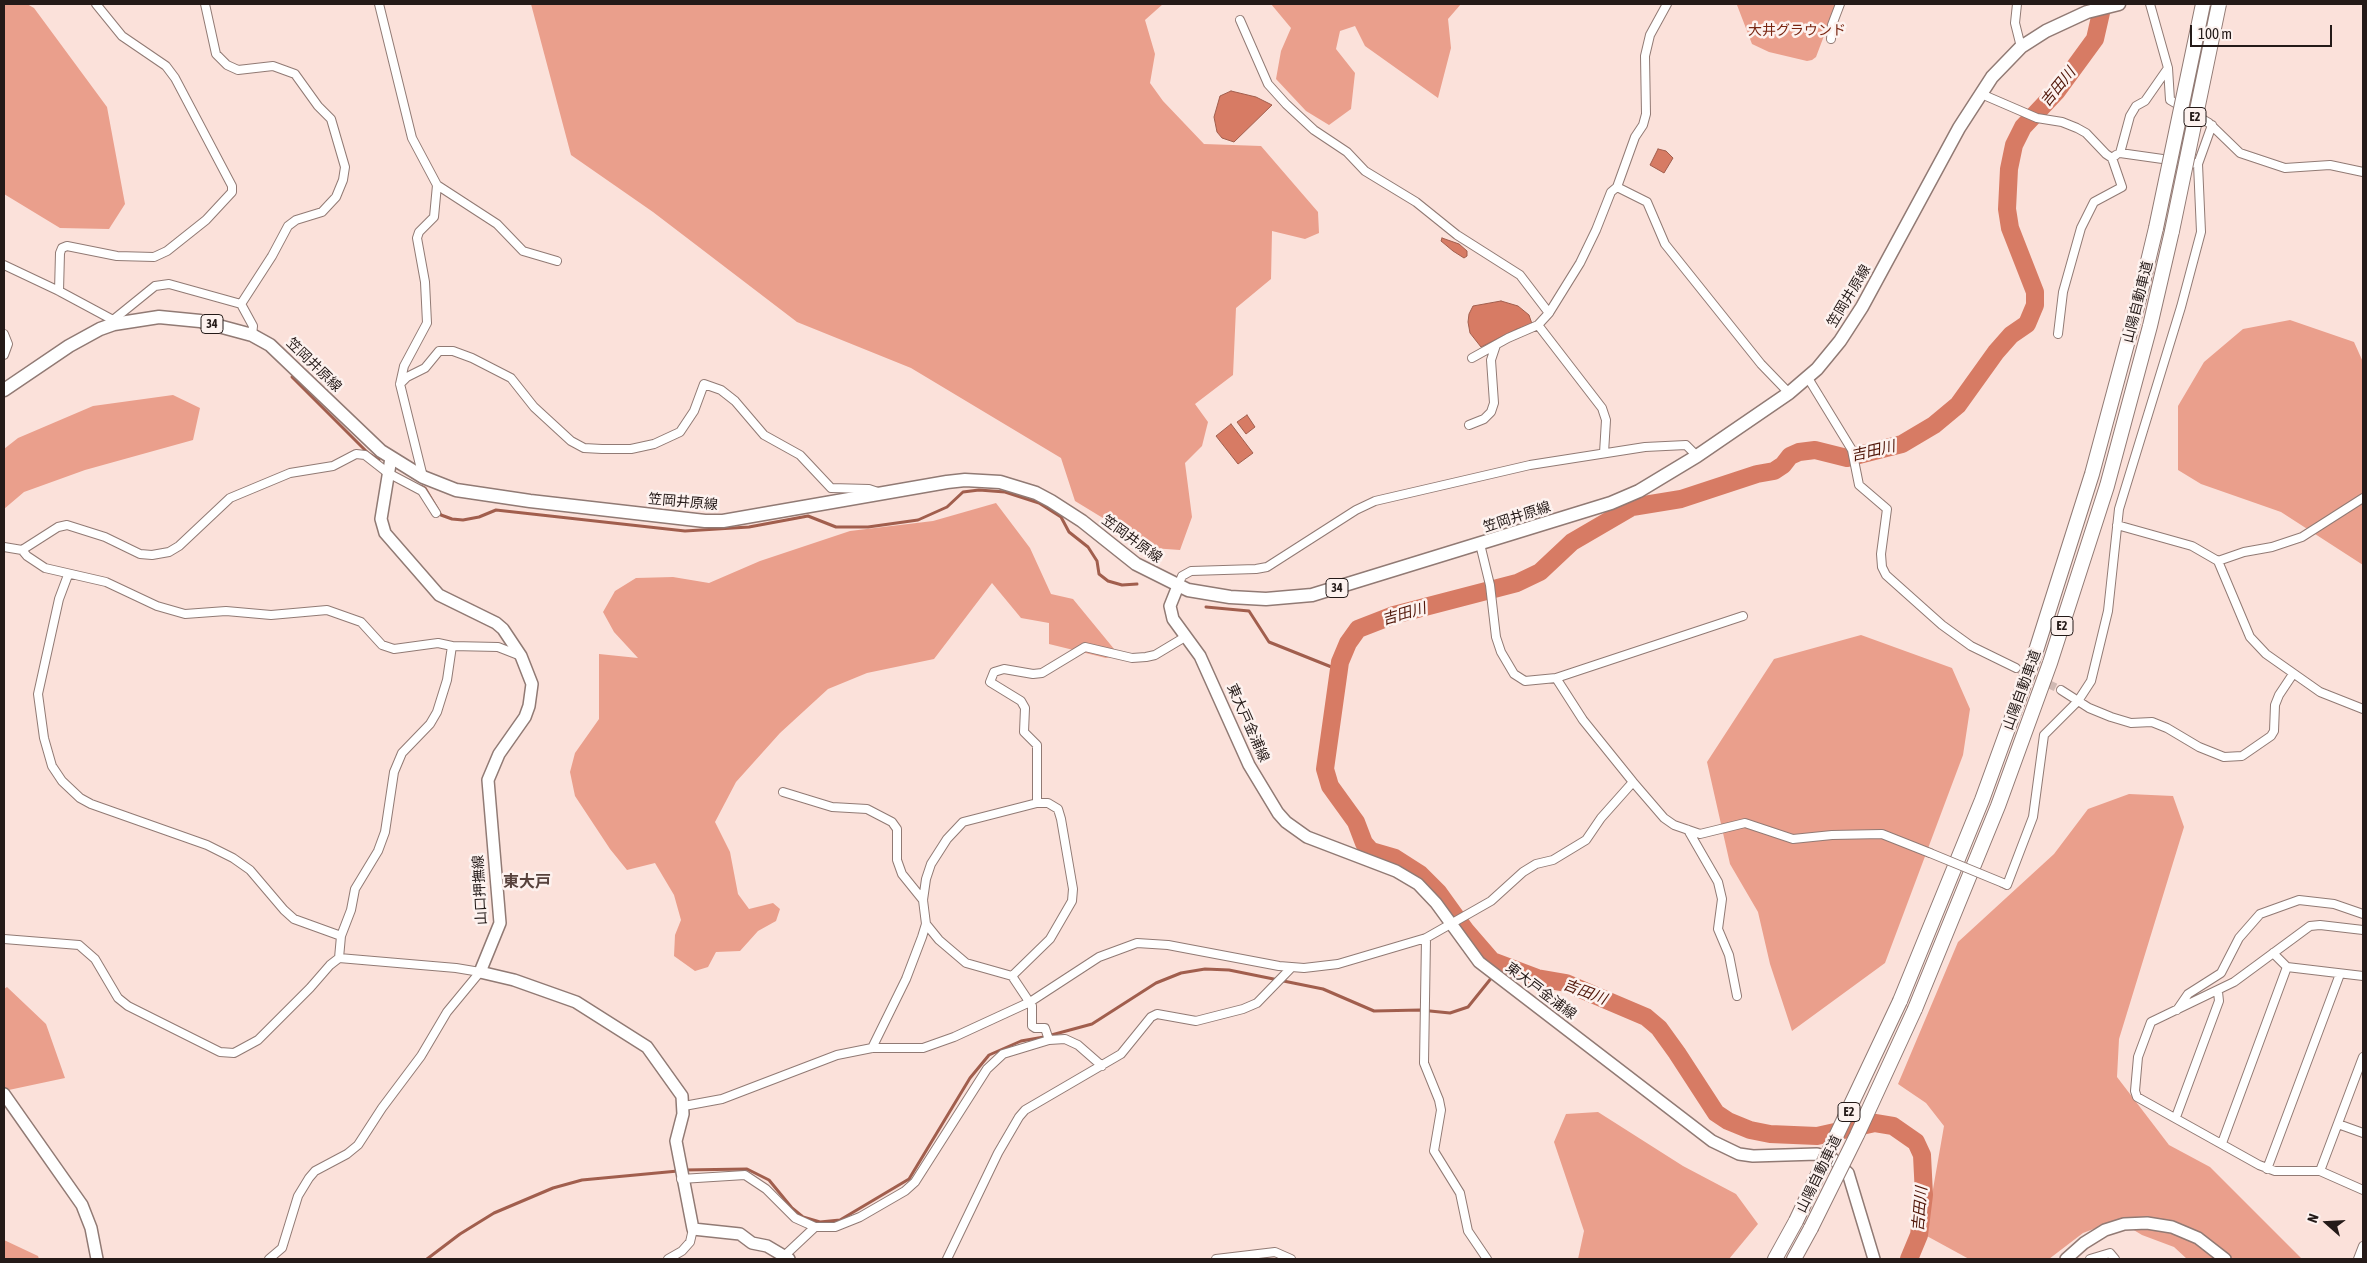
<!DOCTYPE html>
<meta charset="utf-8">
<style>
body{margin:0}
#map{position:relative;width:2367px;height:1263px;overflow:hidden;background:#fbe1da;font-family:"Asap Condensed",sans-serif}
canvas{display:block}
.frame{position:absolute;inset:0;border:5px solid #241a18;pointer-events:none}
.north{position:absolute;left:2302px;top:1198px;width:50px;height:50px;-webkit-text-stroke:4px #fdf2ef;paint-order:stroke;rotate:289deg;font-size:14px;font-weight:700;line-height:20px;text-align:center;color:#241a18}
.north::after{content:'';display:block;margin:auto;width:18px;height:22px;background:#241a18;clip-path:polygon(50% 0,100% 100%,50% 72%,0 100%)}
.scale{position:absolute;left:2190px;top:25px;width:142px;height:22px;box-sizing:border-box;border:2px solid #241a18;border-top:0;padding-left:6px;font-size:15px;line-height:18px;white-space:nowrap;color:#241a18;-webkit-text-stroke:4px #fdf2ef;paint-order:stroke}
</style>
<div id="map">
<canvas width="2367" height="1263"></canvas>
<div class="frame"></div>
<div class="north">N</div>
<div class="scale">100 m</div>
</div>
<script>
const g = document.querySelector('canvas').getContext('2d');
g.lineJoin = 'round';
function paint(path, color) {
  g.fillStyle = color;
  g.fill(path, 'evenodd');
}
function toPath(rows) {
  const path = new Path2D();
  for (const r of rows) {
    path.moveTo(r[0], r[1]);
    for (let i = 2; i < r.length; i += 2) path.lineTo(r[i], r[i + 1]);
  }
  return path;
}
function trace(path, color, width, dash) {
  g.strokeStyle = color;
  g.lineWidth = width;
  g.lineCap = dash ? 'butt' : 'round';
  g.setLineDash(dash || []);
  g.stroke(path);
}
function write(font, color, halo, rows, align = 'center') {
  g.font = font + ' "Asap Condensed","Noto Sans JP",sans-serif';
  g.lineWidth = 5;
  g.setLineDash([]);
  g.textBaseline = 'middle';
  g.strokeStyle = halo;
  g.fillStyle = color;
  for (const [text, x, y, turn = 0] of rows) {
    g.save();
    g.translate(x, y);
    g.rotate((+turn || 0) * Math.PI / 180);
    g.textAlign = isNaN(turn) ? turn : align;
    if (halo) g.strokeText(text, 0, 0);
    g.fillText(text, 0, 0);
    g.restore();
  }
}
const green = toPath([
 [4,4,27,4,34,8,107,107,125,204,109,229,60,228,4,194],
 [531,4,1163,4,1145,20,1155,54,1150,83,1163,101,1204,144,1261,146,1318,212,1319,233,1305,239,1272,231,1271,279,1236,308,1233,375,1195,404,1208,422,1202,446,1185,463,1192,517,1180,550,1152,548,1075,501,1061,458,911,368,797,322,653,212,571,155],
 [1271,4,1461,4,1448,19,1451,48,1438,98,1365,46,1355,26,1340,31,1336,49,1355,73,1351,109,1329,125,1306,111,1276,79,1281,51,1291,28],
 [1836,4,1816,57,1812,60,1807,61,1769,52,1752,44,1737,5],
 [2290,320,2354,342,2363,362,2363,565,2281,512,2201,484,2178,470,2178,406,2204,362,2243,329],
 [173,395,200,408,193,440,85,470,24,492,4,509,4,449,18,438,93,406],
 [996,503,1030,548,1051,594,1073,599,1119,655,1106,658,1049,644,1049,623,1021,618,992,583,934,659,867,673,828,689,780,733,736,782,715,822,730,852,738,894,749,909,773,903,780,909,776,921,758,931,740,951,716,952,708,967,695,971,674,956,675,935,681,920,674,895,655,863,627,870,610,849,575,796,570,772,575,753,599,719,599,654,638,658,614,632,603,612,615,591,636,578,673,577,709,583,760,561,850,531,933,521],
 [1861,635,1952,668,1970,709,1963,755,1885,963,1792,1031,1770,964,1758,912,1730,864,1707,762,1774,659],
 [2129,794,2173,796,2184,827,2119,1039,2117,1077,2169,1145,2210,1167,2302,1259,2187,1259,2174,1247,2142,1235,2117,1220,2083,1233,2049,1259,1969,1259,1925,1235,1944,1126,1926,1103,1898,1084,1958,942,2054,854,2088,809],
 [7,987,46,1024,65,1078,4,1091,4,989],
 [1598,1112,1683,1166,1736,1194,1758,1224,1729,1259,1578,1259,1584,1231,1554,1142,1566,1114],
 [4,1240,38,1256,39,1259,4,1259]
]);
const water = toPath([
 [1231,91,1256,97,1272,105,1234,142,1222,138,1217,132,1214,117,1220,96,1231,91],
 [1658,149,1666,151,1673,158,1664,173,1650,165,1658,149],
 [1442,238,1459,244,1467,251,1467,256,1464,258,1453,251,1441,241,1442,238],
 [1501,301,1518,306,1529,315,1532,324,1517,329,1481,347,1470,333,1468,322,1469,314,1473,306,1501,301],
 [1247,415,1255,427,1246,434,1237,422,1247,415],
 [1231,424,1253,453,1238,464,1216,436,1231,424]
]);
const stream = toPath([
 [292,377,368,453,379,460],
 [421,486,425,488,441,515,452,519,463,520,479,517,496,510,685,531,749,527,808,516,836,527,868,527,918,520,947,507,963,492,979,490,1005,492,1039,503,1061,517,1069,532,1088,547,1097,561,1099,574,1108,581,1122,585,1137,584],
 [1206,607,1249,611,1269,642,1339,670],
 [684,1170,747,1169,769,1180,792,1208,803,1217,820,1222,840,1220,909,1179,970,1078,989,1055,1021,1041,1044,1037,1092,1024,1156,983,1181,973,1205,969,1229,970,1323,989,1374,1011,1420,1010,1450,1013,1468,1007,1501,966],
 [427,1259,460,1234,494,1213,553,1188,582,1180,678,1171]
]);
const river = toPath([
 [1909,1259,1919,1235,1924,1195,1922,1155,1916,1142,1893,1126,1875,1123,1817,1136,1770,1134,1750,1130,1728,1121,1716,1113,1677,1053,1659,1028,1646,1017,1566,983,1537,978,1492,961,1466,931,1438,892,1420,874,1395,858,1371,851,1364,843,1356,822,1330,786,1325,769,1340,662,1348,643,1358,629,1394,615,1517,583,1540,572,1572,542,1632,507,1681,499,1757,474,1774,471,1783,465,1790,456,1799,452,1815,450,1847,458,1902,444,1934,425,1958,405,1996,352,2011,335,2027,324,2035,305,2035,292,2010,228,2007,209,2009,169,2014,145,2023,127,2057,91,2095,39,2103,4]
]);
const streetTunnel = toPath([
 [2016,668,2061,690]
]);
const street = toPath([
 [205,4,216,54,227,65,238,70,273,66,295,74,318,106,331,119,345,167,343,180,336,197,322,212,296,220,288,226,272,256,241,304],
 [379,4,412,138,437,185,497,224,523,251,557,261],
 [2017,4,2015,23,2021,47],
 [1240,20,1268,84,1286,104,1314,130,1347,152,1365,171,1416,202,1457,235,1520,275,1549,313],
 [1831,39,1832,25,1840,4],
 [2168,68,2170,100,2209,123,2240,153,2285,168,2330,165,2363,172],
 [1981,92,1986,96,2037,118,2062,122,2077,128,2086,133,2106,154,2112,158,2116,155],
 [2198,164,2212,125],
 [1617,187,1647,202,1665,244,1761,364,1789,393],
 [4,265,59,291,113,320,114,322],
 [59,291,60,253,62,248,67,246,117,256,154,257,167,251,206,220,232,192,232,186,175,78,166,66,122,36,96,4],
 [113,320,155,286,169,284,241,304,253,326,252,335],
 [1538,325,1602,408,1606,420,1604,453],
 [4,334,8,344,4,355],
 [2058,334,2063,292,2081,228,2094,202,2122,187,2112,158],
 [1472,358,1508,338,1538,325,1549,313,1580,263,1596,230,1611,192,1617,187,1635,137,1643,125,1646,114,1645,56,1650,35,1667,4],
 [1808,378,1852,450,1859,485,1887,509,1881,554,1882,567,1886,575,1942,625,1971,646,2016,668],
 [400,384,407,377,425,368,439,351,453,351,472,358,511,378,534,407,571,441,584,448,602,449,631,449,654,444,680,432,694,411,704,384,721,390,735,401,764,435,800,455,831,488,869,489,878,492],
 [1469,425,1484,419,1491,412,1494,403,1491,360,1496,345],
 [423,477,400,384,404,366,427,323,425,282,417,238,419,232,434,217,437,185],
 [2117,525,2192,546,2218,561,2250,637,2266,654,2320,692,2363,709],
 [1480,544,1490,585,1496,637,1501,652,1514,674,1525,681,1556,678,1743,616],
 [4,547,22,550,58,527,67,525,105,537,140,554,152,555,169,552,179,546,230,498,290,473,333,466,356,454,365,455,388,473,422,491,436,513],
 [22,550,27,556,45,568,106,582,157,606,185,614,226,611,271,615,327,610,361,622,382,645,394,649,438,643,452,646],
 [2218,561,2244,552,2272,547,2302,537,2363,498],
 [68,575,59,599,38,694,44,738,52,766,62,781,80,798,91,804,207,845,233,858,250,870,284,910,294,919,341,936],
 [1178,586,1182,576,1191,571,1256,569,1267,567,1356,510,1375,501,1530,465,1645,447,1686,445,1697,456],
 [1556,678,1583,720,1633,782,1664,818,1674,825,1700,834,1745,823,1793,839,1832,835,1882,834,1930,853],
 [2061,690,2089,708,2111,717,2131,723,2152,722,2167,728,2199,747,2224,757,2242,756,2271,736,2274,731,2275,705,2279,695,2293,674],
 [783,792,832,807,867,809,892,822,897,829,897,860,902,874,923,900],
 [1037,803,1037,745,1024,732,1025,708,1021,701,990,682,994,672,1004,669,1033,674,1042,673,1085,647,1132,658,1146,657,1155,655,1185,637],
 [1688,830,1718,882,1722,899,1718,929,1729,955,1737,996],
 [2003,883,2007,885,2033,817,2044,735,2078,701,2091,681,2108,611,2119,509,2181,307,2201,232,2198,164,2120,153,2130,116,2136,106,2145,101,2168,68,2150,4],
 [926,924,939,940,966,963,1012,976,1032,1006,1032,1026,1035,1028,1045,1028,1049,1040],
 [2363,930,2320,925,2310,926,2234,982,2151,1022,2138,1057,2135,1091,2137,1097,2259,1165,2275,1171,2320,1171,2363,1190],
 [1426,938,1424,1063,1439,1100,1441,1110,1434,1151,1460,1193,1468,1231,1487,1259],
 [4,939,79,945,95,959,118,998,128,1006,220,1052,234,1053,258,1040,310,988,330,965,339,958,456,968,480,972,447,1012,421,1056,382,1108,358,1145,347,1154,315,1171,309,1178,298,1196,282,1248,269,1259],
 [2273,953,2287,967,2363,976],
 [339,958,341,936,351,910,355,889,378,851,385,832,394,772,402,753,430,724,437,712,447,680,452,646,498,647,521,656],
 [2177,1010,2188,994,2221,973,2239,938,2260,914,2299,900,2334,904,2363,914],
 [872,1048,906,979,922,937,926,924,923,900,926,879,931,864,947,839,963,822,1037,803,1048,803,1058,809,1061,819,1073,889,1072,901,1050,939,1012,976],
 [684,1106,722,1099,837,1055,872,1048,923,1048,954,1037,1030,1002,1099,957,1137,943,1168,945,1279,966,1304,968,1338,964,1426,938,1491,901,1523,872,1536,864,1553,860,1586,840,1601,818,1633,782],
 [2176,1117,2219,1001,2218,992],
 [2338,1124,2363,1133],
 [2222,1143,2287,967],
 [2267,1169,2340,974],
 [2320,1171,2363,1057],
 [681,1179,745,1175,766,1189,795,1218,815,1227,835,1227,860,1217,905,1191,915,1182,987,1069,1003,1054,1049,1040,1065,1039,1078,1045,1102,1066],
 [782,1258,815,1227],
 [668,1259,682,1251,690,1242,693,1229],
 [947,1259,998,1153,1019,1117,1025,1110,1121,1054,1151,1017,1157,1014,1196,1021,1243,1009,1257,1003,1291,968],
 [1216,1259,1275,1252,1291,1259],
 [2090,1259,2110,1253,2115,1259],
 [2358,1259,2363,1246]
]);
const secondary = toPath([
 [391,458,381,519,385,533,439,595,496,623,503,629,521,656,532,684,529,706,525,717,499,754,488,780,500,923,480,972,514,980,576,1002,647,1047,682,1096,683,1114,676,1141,693,1229,740,1234,752,1243,767,1246,789,1259],
 [1178,586,1170,606,1173,619,1200,656,1249,765,1278,813,1286,822,1307,837,1396,871,1418,884,1436,903,1479,962,1712,1141,1739,1154,1753,1156,1817,1154,1833,1159,1848,1173,1874,1259],
 [4,1094,82,1205,91,1228,97,1259],
 [2066,1259,2084,1243,2105,1230,2124,1224,2147,1223,2172,1227,2198,1238,2225,1259]
]);
const primary = toPath([
 [4,390,69,346,100,329,114,324,159,317,200,321,252,335,270,345,381,451,423,477,456,490,530,501,705,521,723,521,947,482,965,480,1000,482,1036,493,1051,501,1082,521,1136,564,1188,590,1230,597,1266,599,1312,595,1611,503,1639,491,1697,456,1789,393,1817,369,1840,341,1862,307,1959,128,1992,77,2021,47,2046,31,2087,12,2119,4]
]);
const highway = toPath([
 [1900,1001,1982,800,2034,657,2092,474,2138,303,2156,228],
 [1915,1009,1998,806,2050,663,2107,486,2150,326,2172,231],
 [1775,1259,1796,1221],
 [1794,1259,1811,1228]
]);
const streetBridge = toPath([
 [1930,853,2003,883]
]);
const highwayBridge = toPath([
 [2156,228,2203,4],
 [2172,231,2219,4],
 [1796,1221,1900,1001],
 [1811,1228,1857,1135,1915,1009]
]);
const shields = [
 [2195,117,22],
 [212,324,22],
 [1337,588,22],
 [2062,626,22],
 [1849,1112,22]
];
const shieldNames = [
 ["E2",2195,117],
 ["34",212,324],
 ["34",1337,588],
 ["E2",2062,626],
 ["E2",1849,1112]
];
const parkNames = [
 ["大井グラウンド",1797,31]
];
const streetNames = [
 ["笠岡井原線",1849,296,-59],
 ["山陽自動車道",2138,302,-76],
 ["笠岡井原線",314,365,44],
 ["笠岡井原線",683,502,5],
 ["笠岡井原線",1517,517,-18],
 ["笠岡井原線",1132,539,36],
 ["山陽自動車道",2022,690,-70],
 ["東大戸金浦線",1248,723,66],
 ["山口押撫線",480,890,-93],
 ["東大戸金浦線",1541,991,37],
 ["山陽自動車道",1819,1174,-64]
];
const waterNames = [
 ["吉田川",2058,87,-51],
 ["吉田川",1873,451,-13],
 ["吉田川",1404,614,-16],
 ["吉田川",1585,992,21],
 ["吉田川",1920,1209,-85]
];
const quarterNames = [
 ["東大戸",527,882]
];
paint(green, '#ea9f8c');
paint(water, '#d77b64');
trace(water, '#a15e4d', 1);
trace(stream, '#a15e4d', 3);
trace(river, '#d77b64', 18);
trace(streetTunnel, '#d0b9b3', 8, [8, 4]);
trace(street, '#917a74', 10);
trace(secondary, '#917a74', 14);
trace(primary, '#917a74', 15);
trace(highway, '#917a74', 16);
trace(street, '#fff', 8);
trace(secondary, '#fff', 11);
trace(primary, '#fff', 12);
trace(highway, '#fff', 14);
trace(streetBridge, '#917a74', 10, []);
trace(highwayBridge, '#917a74', 16, []);
trace(streetBridge, '#fff', 8);
trace(highwayBridge, '#fff', 14);
for (const [x, y, w] of shields) {
  const box = new Path2D();
  box.roundRect(x - w / 2, y - 9.5, w, 19, 4);
  g.fillStyle = '#fdf2ef';
  g.fill(box);
  trace(box, '#241a18', 1);
}
write('bold 12px', '#241a18', null, shieldNames);
write('14px', '#792612', '#fdf2ef', parkNames);
write('14px', '#241a18', '#fdf2ef', streetNames);
write('italic 15px', '#4f1507', '#fdf2ef', waterNames);
write('bold 16px', '#57423d', '#fdf2ef', quarterNames);
</script>
